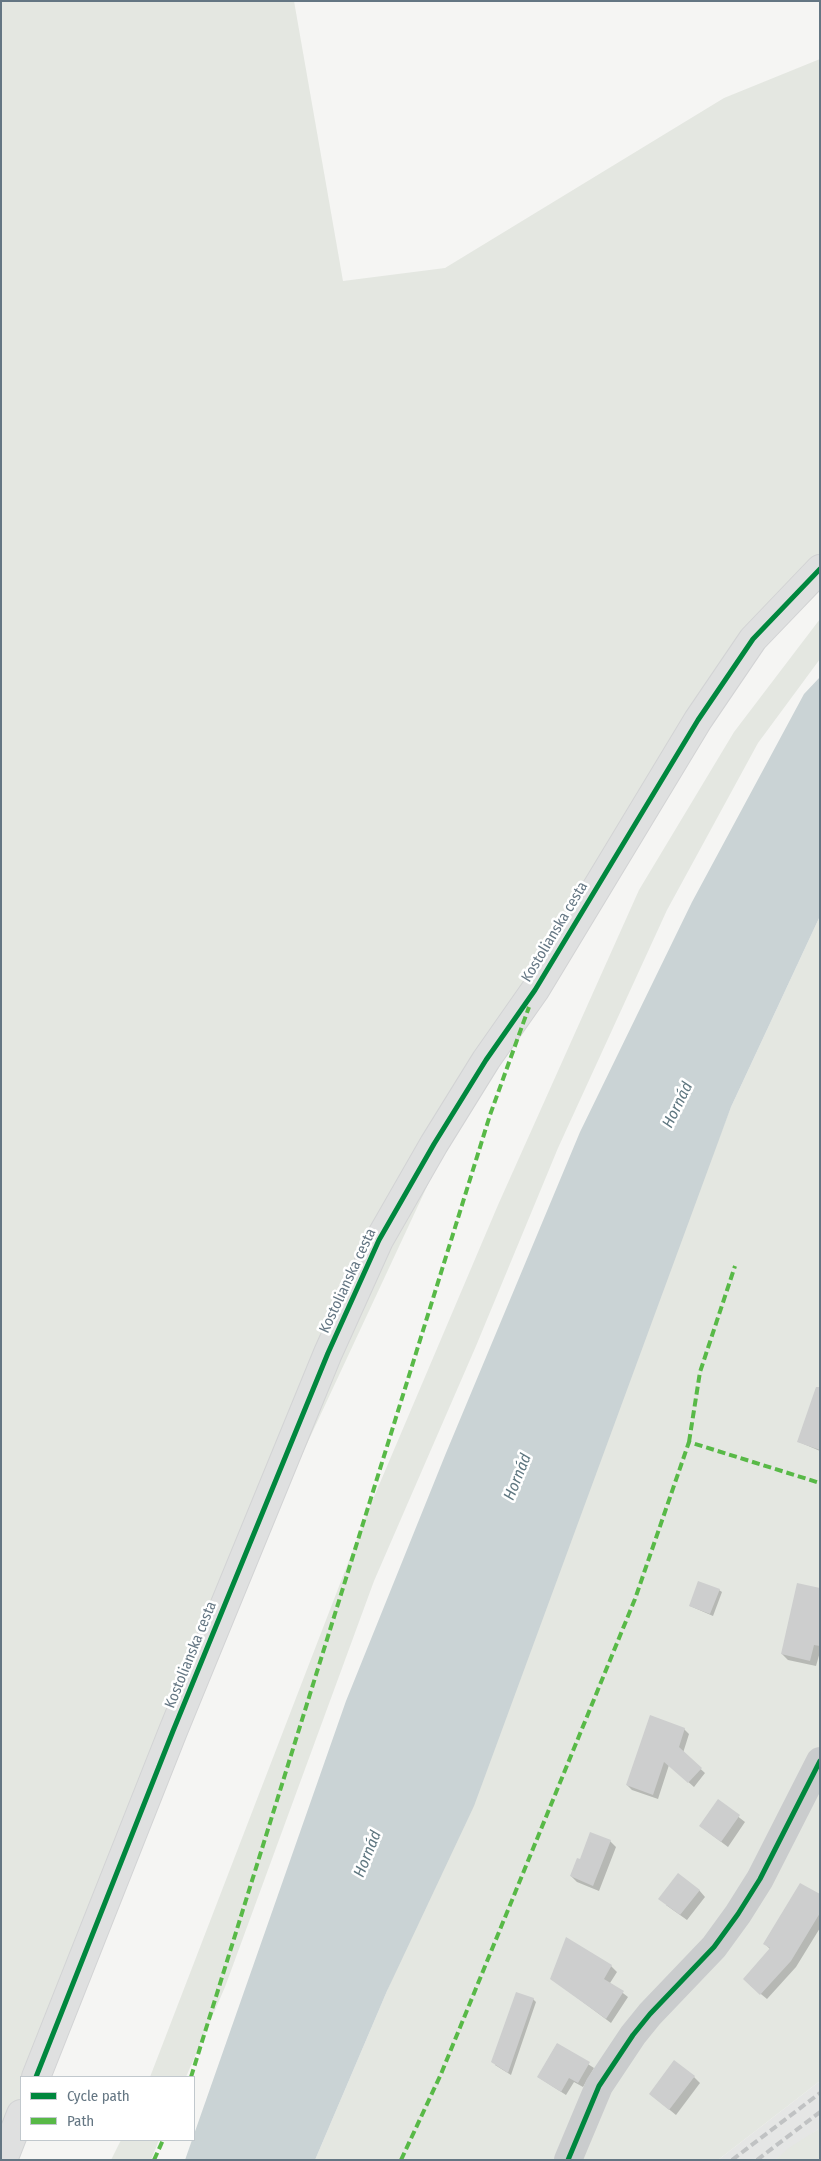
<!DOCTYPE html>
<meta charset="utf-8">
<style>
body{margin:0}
#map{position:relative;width:821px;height:2161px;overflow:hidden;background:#f5f5f3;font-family:"Fira Sans Condensed",sans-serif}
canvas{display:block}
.frame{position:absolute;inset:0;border:2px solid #647683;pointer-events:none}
.legend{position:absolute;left:20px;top:2076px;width:175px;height:65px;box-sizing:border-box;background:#fff;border:1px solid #c1c8cd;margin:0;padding:6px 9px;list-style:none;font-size:15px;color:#647683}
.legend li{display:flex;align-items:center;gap:10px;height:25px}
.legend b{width:25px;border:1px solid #c1c8cd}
</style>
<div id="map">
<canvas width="821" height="2161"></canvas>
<div class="frame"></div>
<ul class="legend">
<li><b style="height:6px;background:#00873e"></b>Cycle path</li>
<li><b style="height:6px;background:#58b947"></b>Path</li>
</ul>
</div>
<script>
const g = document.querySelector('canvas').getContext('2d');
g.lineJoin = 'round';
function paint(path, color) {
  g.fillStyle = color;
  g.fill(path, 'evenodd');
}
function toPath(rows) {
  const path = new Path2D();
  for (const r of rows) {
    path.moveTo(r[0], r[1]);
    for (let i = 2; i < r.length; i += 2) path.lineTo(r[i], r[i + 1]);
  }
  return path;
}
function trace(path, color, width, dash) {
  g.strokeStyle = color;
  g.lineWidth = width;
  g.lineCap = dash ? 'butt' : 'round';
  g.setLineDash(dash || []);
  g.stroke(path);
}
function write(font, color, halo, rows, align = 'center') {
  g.font = font + ' "Fira Sans Condensed",sans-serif';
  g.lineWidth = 5;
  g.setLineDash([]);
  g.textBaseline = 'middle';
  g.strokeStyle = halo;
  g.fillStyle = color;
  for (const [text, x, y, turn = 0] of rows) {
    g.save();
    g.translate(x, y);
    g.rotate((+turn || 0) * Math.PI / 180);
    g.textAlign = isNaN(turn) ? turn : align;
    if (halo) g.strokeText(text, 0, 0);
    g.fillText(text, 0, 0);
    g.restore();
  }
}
const built = toPath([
 [820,2081,820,2128,775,2160,718,2160]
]);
const green = toPath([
 [1,1,294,1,343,281,445,268,724,98,820,59,820,570,753,639,486,1060,173,1731,36,2077,21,2077,21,2114,1,2160],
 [820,619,820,659,758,743,667,910,558,1148,476,1346,374,1581,225,1987,186,2077,150,2077,368,1511,498,1205,639,890,734,732],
 [820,916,820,2081,718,2160,315,2160,387,1991,731,1107],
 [820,2128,820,2160,775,2160,789,2148],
 [121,2140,159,2140,151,2160,111,2160]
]);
const water = toPath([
 [820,677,820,916,731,1107,474,1806,387,1991,315,2160,185,2160,346,1701,446,1453,580,1132,692,902,804,694]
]);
const shadow = toPath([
 [820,1430,820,1451,799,1442],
 [719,1590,722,1592,713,1616,690,1606],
 [820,1590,820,1652,816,1666,788,1660,782,1654],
 [684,1729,689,1734,683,1753,705,1773,694,1787,669,1765,658,1799,632,1790,627,1785],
 [718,1801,745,1822,728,1847,700,1826],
 [610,1841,616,1847,599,1891,577,1882,571,1876,581,1861],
 [699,1890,705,1897,687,1920,666,1905],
 [820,1896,820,1928,796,1967,767,1999,750,1985,771,1950,765,1944],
 [567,1939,611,1966,617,1972,610,1983,628,1997,611,2023,551,1978],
 [533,1999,536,2002,511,2075,495,2065],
 [557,2044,594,2068,583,2087,574,2082,566,2095,538,2077],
 [694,2077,700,2083,676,2115,650,2094]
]);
const building = toPath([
 [816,1387,820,1387,820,1450,797,1442],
 [698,1581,720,1589,710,1614,689,1606],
 [797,1583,820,1588,820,1646,814,1645,810,1661,781,1654],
 [650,1715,685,1728,679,1747,702,1768,688,1783,664,1762,653,1795,626,1785],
 [718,1799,740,1815,721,1842,699,1826],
 [590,1832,611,1840,593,1886,570,1876,577,1858,580,1859],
 [678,1873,700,1890,680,1915,658,1899],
 [800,1883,820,1894,820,1913,791,1961,760,1995,743,1979,770,1948,763,1944],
 [566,1937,612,1965,604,1979,624,1991,606,2019,550,1979],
 [516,1992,534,1998,508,2073,491,2062],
 [557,2043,590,2062,578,2083,569,2078,561,2092,537,2077],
 [674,2060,695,2076,669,2110,649,2094]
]);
const street = toPath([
 [568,2160,599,2086,633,2035,650,2014,714,1947,738,1914,760,1879,820,1761]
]);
const secondary = toPath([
 [36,2077,173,1731,328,1353,379,1240,434,1144,486,1060,535,990,698,720,753,639,820,569],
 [3,2160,21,2114]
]);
const rail = toPath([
 [732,2160,820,2093],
 [757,2160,820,2112]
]);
const quiet = toPath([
 [689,1442,700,1372,735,1266],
 [191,2077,490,1115,529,1007],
 [154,2160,163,2140],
 [401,2160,441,2074,635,1599,689,1442,820,1483]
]);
const cycleway = toPath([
 [36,2077,173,1731,328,1353,379,1240,434,1144,486,1060,535,990,698,720,753,639,820,569],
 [568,2160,599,2086,633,2035,650,2014,714,1947,738,1914,760,1879,820,1761]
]);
const streetNames = [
 ["Kostolianska cesta",555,932,-59],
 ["Kostolianska cesta",348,1281,-65],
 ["Kostolianska cesta",191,1655,-68]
];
const waterNames = [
 ["Hornád",678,1105,-64],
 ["Hornád",518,1477,-68],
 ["Hornád",368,1854,-68]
];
paint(built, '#e5e6e5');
paint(green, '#e4e7e1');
paint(water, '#cad3d5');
paint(shadow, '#0003');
paint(building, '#cdcece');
trace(secondary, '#d2d3d4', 30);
trace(street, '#cacccd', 28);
trace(secondary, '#dfe0e0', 28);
trace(rail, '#c0c2c3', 4, [8, 4]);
trace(quiet, '#58b947', 4, [8, 4]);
trace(cycleway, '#00873e', 5);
write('15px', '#647683', '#fff', streetNames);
write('italic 16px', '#5f7780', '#fff', waterNames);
</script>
